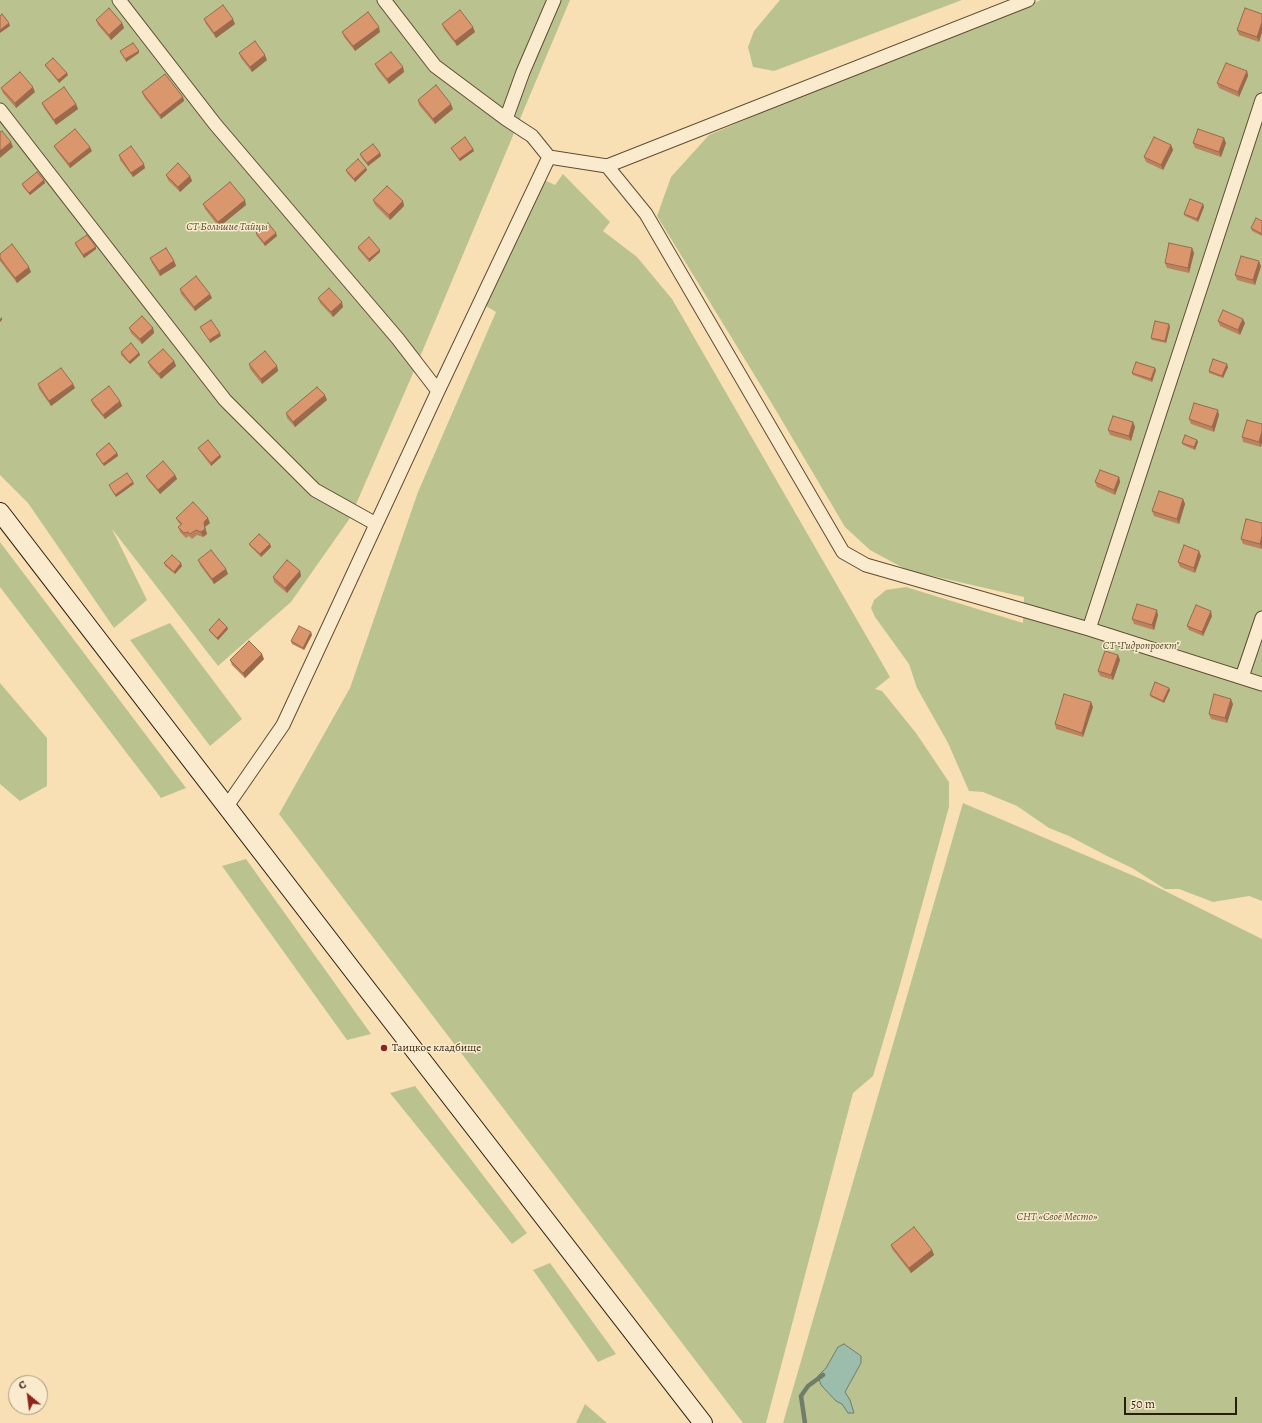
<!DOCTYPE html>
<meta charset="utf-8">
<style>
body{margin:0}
#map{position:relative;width:1262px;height:1423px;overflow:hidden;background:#f8e0b4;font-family:Alegreya,serif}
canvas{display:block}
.north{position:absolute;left:8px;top:1375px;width:40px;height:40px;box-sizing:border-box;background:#faebce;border:1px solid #a89880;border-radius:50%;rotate:331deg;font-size:11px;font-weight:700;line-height:16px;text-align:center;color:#2c1c0a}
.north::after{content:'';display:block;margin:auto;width:14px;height:18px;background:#8f2418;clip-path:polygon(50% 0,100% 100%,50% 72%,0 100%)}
.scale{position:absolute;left:1124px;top:1397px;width:113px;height:18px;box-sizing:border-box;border:2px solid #2c1c0a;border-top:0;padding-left:5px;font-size:12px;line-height:14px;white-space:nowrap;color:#2c1c0a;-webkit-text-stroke:3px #faebce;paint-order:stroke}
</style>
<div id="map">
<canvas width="1262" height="1423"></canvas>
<div class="north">С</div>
<div class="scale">50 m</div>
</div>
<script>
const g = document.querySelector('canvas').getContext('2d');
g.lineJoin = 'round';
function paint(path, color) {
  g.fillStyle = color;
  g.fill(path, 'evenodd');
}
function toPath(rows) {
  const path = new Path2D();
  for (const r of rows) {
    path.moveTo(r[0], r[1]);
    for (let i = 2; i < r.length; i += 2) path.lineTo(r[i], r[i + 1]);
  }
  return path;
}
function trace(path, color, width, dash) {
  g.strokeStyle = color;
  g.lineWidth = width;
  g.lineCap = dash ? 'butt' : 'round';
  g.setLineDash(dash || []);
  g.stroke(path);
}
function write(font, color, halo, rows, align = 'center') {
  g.font = font + ' Alegreya,serif';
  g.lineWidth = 3;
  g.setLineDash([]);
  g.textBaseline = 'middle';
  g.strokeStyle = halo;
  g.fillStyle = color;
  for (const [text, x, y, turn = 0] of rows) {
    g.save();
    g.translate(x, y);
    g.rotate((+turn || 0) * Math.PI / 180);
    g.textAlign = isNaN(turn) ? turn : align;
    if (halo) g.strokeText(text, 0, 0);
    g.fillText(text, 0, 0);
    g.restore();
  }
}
const green = toPath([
 [0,0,570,0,417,364,350,518,291,602,218,666,112,529,147,600,114,628,28,503,0,475],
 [780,0,962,0,774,71,753,67,748,47,754,31],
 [1041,0,1262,0,1262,901,1249,896,1213,902,1179,889,1165,889,1132,868,1107,856,1069,836,1049,828,1017,806,983,792,969,791,948,743,917,688,909,664,875,617,871,608,874,600,886,590,906,587,1023,623,1024,597,907,570,870,550,845,527,771,402,657,216,671,177,709,135,810,92],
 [563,174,610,222,603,231,637,257,672,299,890,677,875,689,882,691,916,733,949,782,949,807,901,981,873,1076,853,1093,766,1423,743,1423,279,814,350,688,418,492,496,312,486,306,542,179,555,185],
 [0,542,186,788,161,798,0,587],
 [170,623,242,719,210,746,130,640],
 [0,683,47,738,47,786,20,801,0,784],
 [963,803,1141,879,1262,939,1262,1423,783,1423],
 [246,859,371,1034,347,1040,222,866],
 [415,1086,527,1233,512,1244,390,1093],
 [550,1263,616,1354,598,1362,533,1270],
 [585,1404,607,1423,576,1423]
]);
const water = toPath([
 [844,1344,861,1356,861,1363,845,1392,850,1400,854,1413,848,1413,842,1404,836,1401,821,1385,818,1376,826,1368,838,1347,844,1344]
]);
const stream = toPath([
 [805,1423,801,1396,808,1386,823,1375]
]);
const minor = toPath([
 [119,0,215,124,398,339,438,391],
 [384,0,435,66,506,119],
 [554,0,523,72,506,119,532,136,549,157,607,166,646,214,843,552,866,565,1089,629,1262,684],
 [0,110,225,400,315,490,376,524],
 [607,166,1028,0],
 [1089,629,1262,100],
 [1242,677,1262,618],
 [227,806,283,725,438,391,549,157]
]);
const secondary = toPath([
 [0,512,367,989,703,1423]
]);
const wall = toPath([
 [1262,14,1262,32,1259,42,1239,35,1237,30],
 [204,19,235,24,216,38,206,24],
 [96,20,122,23,124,28,111,40,98,25],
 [442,24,475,32,457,46,444,29],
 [342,32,380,32,355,51,344,37],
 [239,53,267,60,252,72,241,58],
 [375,64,403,67,404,72,389,84,377,69],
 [45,65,68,75,59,83,46,67],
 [1247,71,1248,76,1239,97,1219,88,1217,83],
 [1,88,35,92,16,108,3,93],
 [142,92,183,97,184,101,161,119,144,97],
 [418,100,453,109,435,124,419,105],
 [42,103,76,104,78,109,56,125,44,108],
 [1193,143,1226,143,1221,157,1195,148],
 [1171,145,1173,150,1163,170,1146,162,1144,157],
 [54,146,92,151,70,168,56,150],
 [451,148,473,149,474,151,460,161,452,150],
 [380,153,381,156,368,166,361,157,360,154],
 [119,155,145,168,133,177,120,160],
 [366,168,367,170,355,182,347,173,346,170],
 [166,175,190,176,192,181,180,192,168,180],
 [44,180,45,183,30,195,23,187,22,184],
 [373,200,403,201,404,206,390,220,375,205],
 [203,204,246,205,219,227,205,209],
 [1203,204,1204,207,1198,222,1185,216,1184,214],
 [1262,221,1262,236,1252,231,1251,228],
 [256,233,277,236,265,246,257,236],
 [75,243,96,247,96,249,84,258,76,246],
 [358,247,380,250,380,252,369,262,358,249],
 [1192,248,1194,253,1189,273,1167,268,1165,263],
 [0,254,31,272,17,283,0,261],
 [150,258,174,261,176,266,160,276,152,263],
 [1261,266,1255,285,1237,280,1235,275],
 [180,289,212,298,195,311,181,294],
 [318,298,343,307,333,317,320,303],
 [1218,321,1245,323,1240,335,1220,326],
 [1170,327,1166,343,1152,340,1151,338],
 [129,328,153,328,154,333,142,344,131,333],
 [121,352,139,353,140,355,130,364,121,355],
 [174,361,176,366,161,379,150,367,148,362],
 [249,364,277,366,278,371,262,384,250,369],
 [1228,367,1223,378,1209,373,1209,371],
 [1156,370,1152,382,1133,375,1132,373],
 [38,384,73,384,75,388,51,406,39,389],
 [91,400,120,401,122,406,105,419,93,405],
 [327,400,295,427,287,418,286,413],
 [1219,415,1214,432,1191,424,1189,419],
 [1133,422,1135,427,1131,441,1110,435,1108,430],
 [1262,424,1262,442,1261,447,1243,442,1242,437],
 [1197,440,1198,442,1195,450,1183,445,1182,443],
 [198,448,220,455,221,457,211,466,199,450],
 [117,453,118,456,104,466,97,456,96,454],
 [175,475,177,479,160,494,148,480,146,476],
 [1119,477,1120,482,1115,495,1097,487,1095,482],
 [1183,499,1185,504,1179,524,1154,516,1152,511],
 [176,518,210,523,205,527,207,534,203,537,197,535,192,539,189,536,186,538,180,532,178,527,181,525,178,522],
 [1262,523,1262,549,1243,544,1241,539],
 [249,544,270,544,271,547,261,557,250,546],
 [1201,556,1195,573,1180,567,1178,562],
 [198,560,228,574,214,584,200,565],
 [164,563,182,566,175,574,165,566],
 [300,571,301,576,287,593,274,582,273,577],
 [1158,615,1154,630,1134,624,1132,619],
 [1212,616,1203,636,1189,630,1187,626],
 [227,627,228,629,218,640,210,632,209,630],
 [312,635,304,650,292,644,291,641],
 [1118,655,1120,660,1113,680,1100,676,1098,671],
 [264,659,245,678,232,665,230,660],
 [1169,688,1170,690,1164,703,1151,697,1150,695],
 [1091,702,1093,707,1083,737,1056,729,1055,724],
 [1233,704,1227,723,1211,719,1209,714],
 [891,1245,932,1250,934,1255,911,1273,892,1249]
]);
const shadedWall = toPath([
 [233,19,235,24,216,38,214,33],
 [1262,22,1262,32,1259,42,1257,37],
 [9,23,10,26,0,33,0,30],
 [122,23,124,28,111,40,109,35],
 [379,27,380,32,355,51,353,46],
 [473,27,475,32,457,46,455,41],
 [139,51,139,53,126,62,125,59],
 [265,55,267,60,252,72,250,67],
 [403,67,404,72,389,84,387,79],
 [1247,71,1248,76,1239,97,1238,92],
 [67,73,68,75,59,83,58,80],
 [33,87,35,92,16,108,15,103],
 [183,97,184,101,161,119,160,115],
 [76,104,78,109,56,125,54,120],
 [451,104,453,109,435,124,433,119],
 [1224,138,1226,143,1221,157,1219,152],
 [11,142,13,147,0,158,0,151],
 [1171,145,1173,150,1163,170,1161,165],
 [90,147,92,151,70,168,69,164],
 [473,149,474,151,460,161,459,159],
 [380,153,381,156,368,166,367,163],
 [144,164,145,168,133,177,131,173],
 [366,168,367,170,355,182,354,179],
 [190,176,192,181,180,192,178,187],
 [44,180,45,183,30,195,29,193],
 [245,200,246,205,219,227,218,222],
 [403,201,404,206,390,220,389,215],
 [1203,204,1204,207,1198,222,1197,219],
 [276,233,277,236,265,246,264,243],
 [96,247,96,249,84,258,83,255],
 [1192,248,1194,253,1189,273,1188,268],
 [380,250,380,252,369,262,369,259],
 [174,261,176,266,160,276,159,271],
 [1259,261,1261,266,1255,285,1253,280],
 [29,267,31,272,17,283,15,278],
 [210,294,212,298,195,311,194,307],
 [342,302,343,307,333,317,331,312],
 [2,317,2,320,0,322,0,319],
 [1243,319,1245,323,1240,335,1238,330],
 [1169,324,1170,327,1166,343,1165,341],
 [153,328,154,333,142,344,140,339],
 [220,333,221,336,210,343,209,340],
 [139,353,140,355,130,364,129,362],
 [174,361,176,366,161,379,159,374],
 [1227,364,1228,367,1223,378,1222,376],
 [277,366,278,371,262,384,261,379],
 [1155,368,1156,370,1152,382,1151,379],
 [73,384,75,388,51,406,49,401],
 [325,395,327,400,295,427,293,422],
 [120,401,122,406,105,419,103,415],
 [1218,410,1219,415,1214,432,1212,427],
 [1133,422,1135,427,1131,441,1129,436],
 [1262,431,1262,442,1261,447,1259,442],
 [1197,440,1198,442,1195,450,1194,447],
 [117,453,118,456,104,466,103,464],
 [220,455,221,457,211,466,211,463],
 [175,475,177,479,160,494,158,490],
 [1119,477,1120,482,1115,495,1114,490],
 [133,482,134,484,116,497,115,495],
 [1183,499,1185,504,1179,524,1177,519],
 [208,518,210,523,205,527,207,534,203,537,201,532,204,522],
 [1262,536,1262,549,1260,544],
 [270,544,271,547,261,557,260,554],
 [1199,551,1201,556,1195,573,1194,568],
 [181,563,182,566,175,574,174,572],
 [226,569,228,574,214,584,212,579],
 [300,571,301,576,287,593,285,588],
 [1157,610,1158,615,1154,630,1152,625],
 [1211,611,1212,616,1203,636,1202,632],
 [227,627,228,629,218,640,217,638],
 [311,632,312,635,304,650,303,648],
 [262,654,264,659,245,678,243,673],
 [1118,655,1120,660,1113,680,1111,675],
 [1169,688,1170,690,1164,703,1163,701],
 [1231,699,1233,704,1227,723,1225,718],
 [1091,702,1093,707,1083,737,1082,733],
 [932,1250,934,1255,911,1273,909,1268]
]);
const building = toPath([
 [223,5,233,19,214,33,204,19,223,5],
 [109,8,122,23,109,35,96,20,109,8],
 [1245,8,1262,14,1262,22,1257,37,1237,30,1245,8],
 [460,10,473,27,455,41,442,24,460,10],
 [368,12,379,27,353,46,342,32,368,12],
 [2,14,9,23,0,30,0,16,2,14],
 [255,41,265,55,250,67,239,53,255,41],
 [133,43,139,51,125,59,120,51,133,43],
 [391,52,403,67,387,79,375,64,391,52],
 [53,58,67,73,58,80,45,65,53,58],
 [1226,63,1247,71,1238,92,1217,83,1226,63],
 [20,72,33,87,15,103,1,88,20,72],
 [165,74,183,97,160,115,142,92,165,74],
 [436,85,451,104,433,119,418,100,436,85],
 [64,87,76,104,54,120,42,103,64,87],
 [75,129,90,147,69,164,54,146,75,129],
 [1198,129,1224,138,1219,152,1193,143,1198,129],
 [2,131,11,142,0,151,0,132,2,131],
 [465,137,473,149,459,159,451,148,465,137],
 [1154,137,1171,145,1161,165,1144,157,1154,137],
 [373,144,380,153,367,163,360,154,373,144],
 [131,146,144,164,131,173,119,155,131,146],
 [358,159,366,168,354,179,346,170,358,159],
 [178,163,190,176,178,187,166,175,178,163],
 [37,172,44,180,29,193,22,184,37,172],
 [230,182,245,200,218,222,203,204,230,182],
 [387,186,403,201,389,215,373,200,387,186],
 [1190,199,1203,204,1197,219,1184,214,1190,199],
 [1256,218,1262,221,1262,234,1251,228,1256,218],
 [268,223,276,233,264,243,256,233,268,223],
 [87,235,96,247,83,255,75,243,87,235],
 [369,237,380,250,369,259,358,247,369,237],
 [1169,243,1192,248,1188,268,1165,263,1169,243],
 [12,244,29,267,15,278,0,258,0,254,12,244],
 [166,248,174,261,159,271,150,258,166,248],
 [1241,256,1259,261,1253,280,1235,275,1241,256],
 [196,276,210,294,194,307,180,289,196,276],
 [329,288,342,302,331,312,318,298,329,288],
 [1223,310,1243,319,1238,330,1218,321,1223,310],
 [142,316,153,328,140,339,129,328,142,316],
 [211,320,220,333,209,340,200,327,211,320],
 [1155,321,1169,324,1165,341,1151,338,1155,321],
 [131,343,139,353,129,362,121,352,131,343],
 [163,349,174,361,159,374,148,362,163,349],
 [265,351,277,366,261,379,249,364,265,351],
 [1213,359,1227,364,1222,376,1209,371,1213,359],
 [1136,362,1155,368,1151,379,1132,373,1136,362],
 [61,368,73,384,49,401,38,384,61,368],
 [109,386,120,401,103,415,91,400,109,386],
 [317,387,325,395,293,422,286,413,317,387],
 [1194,403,1218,410,1212,427,1189,419,1194,403],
 [1113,416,1133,422,1129,436,1108,430,1113,416],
 [1247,420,1262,424,1262,431,1259,442,1242,437,1247,420],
 [1185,435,1197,440,1194,447,1182,443,1185,435],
 [208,440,220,455,211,463,198,448,208,440],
 [109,443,117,453,103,464,96,454,109,443],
 [163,461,175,475,158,490,146,476,163,461],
 [1100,470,1119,477,1114,490,1095,482,1100,470],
 [127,473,133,482,115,495,109,485,127,473],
 [1159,491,1183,499,1177,519,1152,511,1159,491],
 [193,502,208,518,204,522,205,529,201,532,196,530,190,534,188,532,184,533,178,527,182,524,176,518,193,502],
 [1246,519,1262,523,1262,536,1260,544,1241,539,1246,519],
 [259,534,270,544,260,554,249,544,259,534],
 [1184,545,1199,551,1194,568,1178,562,1184,545],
 [211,550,226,569,212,579,198,560,211,550],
 [172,555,181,563,174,572,164,563,172,555],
 [287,560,300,571,285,588,273,577,287,560],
 [1137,604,1157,610,1152,625,1132,619,1137,604],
 [1196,605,1211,611,1202,632,1187,626,1196,605],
 [219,619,227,627,217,638,209,630,219,619],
 [299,626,311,632,303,648,291,641,299,626],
 [249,641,262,654,243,673,230,660,249,641],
 [1105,651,1118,655,1111,675,1098,671,1105,651],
 [1155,682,1169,688,1163,701,1150,695,1155,682],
 [1064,694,1091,702,1082,733,1055,724,1064,694],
 [1214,694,1231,699,1225,718,1209,714,1214,694],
 [914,1227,932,1250,909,1268,891,1245,914,1227]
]);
const markers = [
 [384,1048,4,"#8f2418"]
];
const parkNames = [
 ["СТ Большие Тайцы",227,227],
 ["СТ \"Гидропроект\"",1141,646],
 ["СНТ «Своё Место»",1057,1217]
];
const poiNames = [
 ["Таицкое кладбище",392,1048]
];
paint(green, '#bac390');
paint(water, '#9dbdac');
trace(water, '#707d6b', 1);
trace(stream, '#707d6b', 4.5);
trace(minor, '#5f4d34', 15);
trace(secondary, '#2c1c0a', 20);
trace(minor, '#faebce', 13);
trace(secondary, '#faebce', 18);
paint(wall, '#bb825e');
paint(shadedWall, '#996a4c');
paint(building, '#da976d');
trace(building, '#996a4c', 1);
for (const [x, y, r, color] of markers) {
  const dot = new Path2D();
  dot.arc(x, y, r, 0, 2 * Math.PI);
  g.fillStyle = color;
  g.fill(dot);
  trace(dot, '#faebce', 1.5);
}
write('italic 11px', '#574e32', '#faebce', parkNames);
write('11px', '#2c1c0a', '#faebce', poiNames, 'left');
</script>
